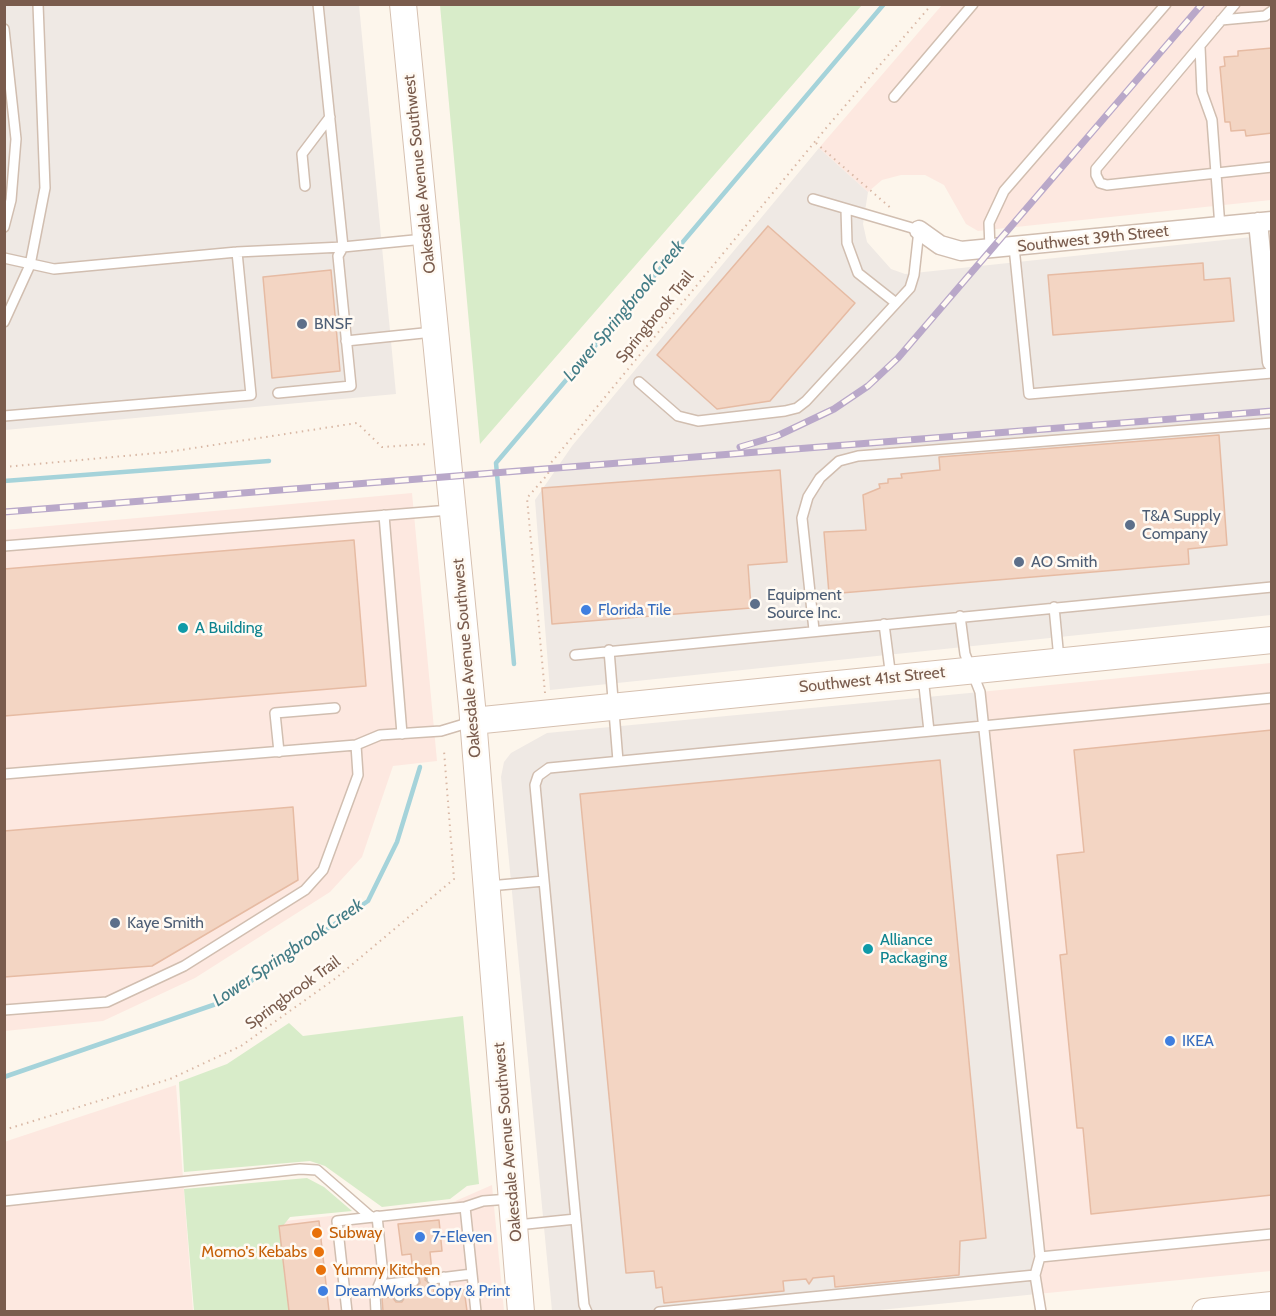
<!DOCTYPE html>
<style>
body{margin:0}
#map{position:relative;width:1276px;height:1316px;overflow:hidden;background:#fdf6ec;font-family:Cabin,sans-serif}
canvas{display:block}
.frame{position:absolute;inset:0;border:6px solid #7a5c4d;pointer-events:none}
</style>
<div id="map">
<canvas width="1276" height="1316"></canvas>
<div class="frame"></div>
</div>
<script>
const g = document.querySelector('canvas').getContext('2d');
g.lineJoin = 'round';
function paint(path, color) {
  g.fillStyle = color;
  g.fill(path, 'evenodd');
}
function toPath(rows) {
  const path = new Path2D();
  for (const r of rows) {
    path.moveTo(r[0], r[1]);
    for (let i = 2; i < r.length; i += 2) path.lineTo(r[i], r[i + 1]);
  }
  return path;
}
function trace(path, color, width, dash) {
  g.strokeStyle = color;
  g.lineWidth = width;
  g.lineCap = dash ? 'butt' : 'round';
  g.setLineDash(dash || []);
  g.stroke(path);
}
function write(font, color, halo, rows, align = 'center') {
  g.font = font + ' Cabin,sans-serif';
  g.lineWidth = 5;
  g.setLineDash([]);
  g.textBaseline = 'middle';
  g.strokeStyle = halo;
  g.fillStyle = color;
  for (const [text, x, y, turn = 0] of rows) {
    g.save();
    g.translate(x, y);
    g.rotate((+turn || 0) * Math.PI / 180);
    g.textAlign = isNaN(turn) ? turn : align;
    if (halo) g.strokeText(text, 0, 0);
    g.fillText(text, 0, 0);
    g.restore();
  }
}
const commercial = toPath([
 [942,5,1271,5,1271,200,978,231,966,224,944,185,925,175,901,175,882,180,868,192,819,148],
 [412,493,437,761,393,766,362,857,330,892,195,978,103,1021,5,1031,5,530],
 [1271,663,1271,1271,1037,1294,980,692],
 [176,1085,193,1311,5,1311,4,1142],
 [492,1185,504,1311,283,1311,275,1222,451,1203]
]);
const industrial = toPath([
 [5,5,359,5,396,394,5,430],
 [819,148,868,192,863,224,867,242,891,269,905,274,1271,235,1271,615,550,690,535,500,572,446],
 [980,692,1037,1294,860,1312,552,1311,501,777,504,762,511,753,547,733]
]);
const green = toPath([
 [440,5,862,5,480,444],
 [463,1016,479,1184,467,1186,450,1199,382,1207,325,1166,310,1161,184,1172,179,1082,227,1064,289,1023,303,1036],
 [307,1178,324,1187,352,1211,290,1217,282,1227,291,1311,194,1311,184,1189]
]);
const stream = toPath([
 [4,481,269,461],
 [514,664,496,463,884,4],
 [4,1077,219,1003,368,901,397,842,420,767]
]);
const building = toPath([
 [1272,48,1272,133,1246,136,1245,130,1231,131,1230,122,1225,122,1220,67,1225,66,1224,57,1238,56,1238,51,1272,48],
 [768,226,855,303,770,401,717,409,657,355,768,226],
 [1203,263,1204,280,1230,278,1234,321,1053,335,1048,275,1203,263],
 [331,270,340,371,272,378,263,277,331,270],
 [1219,435,1227,545,1188,549,1189,564,829,594,824,532,866,530,863,495,880,488,879,484,888,483,888,479,902,478,901,474,940,470,939,457,1219,435],
 [780,470,787,562,748,565,751,608,552,624,542,488,780,470],
 [354,540,366,686,4,716,4,569,354,540],
 [1272,730,1272,1195,1091,1214,1083,1128,1077,1128,1060,955,1067,954,1057,855,1084,852,1074,750,1272,730],
 [940,760,986,1238,960,1241,959,1275,835,1287,834,1276,813,1278,809,1284,806,1279,783,1281,784,1291,664,1303,662,1287,656,1288,654,1271,626,1273,580,794,940,760],
 [293,807,298,880,152,966,4,977,4,831,293,807],
 [439,1220,442,1251,430,1252,432,1272,426,1276,425,1280,433,1286,434,1292,438,1292,443,1297,449,1296,452,1290,464,1289,467,1311,383,1311,382,1298,392,1297,396,1302,402,1302,406,1295,415,1294,414,1288,420,1283,419,1277,413,1274,411,1254,402,1255,398,1224,439,1220],
 [319,1221,329,1311,289,1311,279,1226,319,1221]
]);
const path = toPath([
 [816,143,893,210],
 [4,467,168,452,357,423,382,447,427,444],
 [545,693,527,498,548,474,550,464,827,127,932,4],
 [4,1130,170,1079,241,1046,336,978,454,879,444,751]
]);
const lane = toPath([
 [1235,4,1096,169,1096,175,1100,183,1107,185,1272,167],
 [1221,20,1265,16,1272,11],
 [4,29,16,139,11,200,4,227],
 [1200,47,1202,92,1212,120,1220,227],
 [894,97,973,4],
 [305,186,302,154,330,117],
 [846,209,847,243,858,273,896,303],
 [1014,247,1029,394,1272,373],
 [990,249,989,223,1004,191,1166,4],
 [4,258,54,269,237,252,343,247,424,239],
 [4,322,30,265,45,188,38,4],
 [346,341,433,332],
 [639,382,678,416,698,421,785,411,797,408,806,401,910,288,914,275,919,230,813,199],
 [278,393,351,386,338,256,343,247,318,4],
 [4,416,251,395,237,252],
 [384,515,402,734],
 [4,546,450,510],
 [1054,607,1059,659],
 [960,616,965,654,980,692,1040,1257,1035,1275,1041,1312],
 [884,624,891,678],
 [814,630,802,518,808,497,820,478,839,461,858,456,1272,423],
 [609,650,618,761],
 [575,655,1272,587],
 [923,677,929,731],
 [279,752,275,713,335,708],
 [4,774,356,745,380,735,441,731,471,722],
 [489,886,544,881],
 [4,1010,107,1002,184,966,305,890,323,870,358,775,356,745],
 [4,1201,300,1169,317,1170,371,1217],
 [465,1207,483,1201,510,1199],
 [517,1225,576,1219],
 [1040,1257,1272,1234],
 [444,1277,445,1291],
 [432,1279,472,1274],
 [398,1283,399,1296],
 [379,1285,414,1281],
 [347,1312,337,1221,465,1207,476,1312],
 [376,1312,375,1294,383,1275,377,1216],
 [587,1312,584,1305,535,785,538,776,549,768,1272,698],
 [659,1312,1035,1275]
]);
const street = toPath([
 [1258,222,1272,362],
 [919,230,940,245,961,251,1272,221]
]);
const secondary = toPath([
 [403,4,472,706,521,1312],
 [473,721,1272,640],
 [1205,1312,1272,1305]
]);
const rail = toPath([
 [740,447,777,436,834,409,868,386,898,358,1202,4],
 [4,512,1272,411]
]);
const markers = [
 [302,324,6,"#5c6f8a"],
 [1130,525,6,"#5c6f8a"],
 [1019,562,6,"#5c6f8a"],
 [755,604,6,"#5c6f8a"],
 [586,610,6,"#3f7fe0"],
 [183,628,6,"#0f9aa8"],
 [115,923,6,"#5c6f8a"],
 [868,949,6,"#0f9aa8"],
 [1170,1041,6,"#3f7fe0"],
 [317,1233,6,"#e8710a"],
 [420,1237,6,"#3f7fe0"],
 [319,1252,6,"#e8710a"],
 [321,1270,6,"#e8710a"],
 [323,1291,6,"#3f7fe0"]
];
const streetNames = [
 ["Oakesdale Avenue Southwest",420,174,-96],
 ["Southwest 39th Street",1093,239,-6],
 ["Springbrook Trail",655,317,-51],
 ["Oakesdale Avenue Southwest",467,658,-95],
 ["Southwest 41st Street",872,680,-6],
 ["Springbrook Trail",293,993,-36],
 ["Oakesdale Avenue Southwest",508,1142,-95]
];
const serviceNames = [
 ["BNSF",314,324],
 ["T&A Supply",1142,516],
 ["Company",1142,534],
 ["AO Smith",1031,562],
 ["Equipment",767,595],
 ["Source Inc.",767,613],
 ["Kaye Smith",127,923]
];
const shopNames = [
 ["Florida Tile",598,610],
 ["IKEA",1182,1041],
 ["7-Eleven",432,1237],
 ["DreamWorks Copy & Print",335,1291]
];
const cultureNames = [
 ["A Building",195,628],
 ["Alliance",880,940],
 ["Packaging",880,958]
];
const foodNames = [
 ["Subway",329,1233],
 ["Momo's Kebabs",307,1252,"right"],
 ["Yummy Kitchen",333,1270]
];
const waterNames = [
 ["Lower Springbrook Creek",624,311,-50],
 ["Lower Springbrook Creek",288,953,-34]
];
paint(commercial, '#fde8e0');
paint(industrial, '#efe9e4');
paint(green, '#d8ecc9');
trace(stream, '#a5d3da', 4.5);
paint(building, '#f3d5c3');
trace(building, '#e6bba3', 1.5);
trace(lane, '#d1beb0', 12);
trace(street, '#d1beb0', 21);
trace(secondary, '#d6c0b0', 28);
trace(path, '#d9b8a5', 2, [1.5, 4.5]);
trace(lane, '#fff', 9);
trace(street, '#fff', 18);
trace(secondary, '#fff', 26);
trace(rail, '#b9a8c9', 7);
trace(rail, '#fffaf3', 4.5, [14]);
for (const [x, y, r, color] of markers) {
  const dot = new Path2D();
  dot.arc(x, y, r, 0, 2 * Math.PI);
  g.fillStyle = color;
  g.fill(dot);
  trace(dot, '#fffaf3', 2);
}
write('16px', '#7a5c4d', '#fffaf3', streetNames);
write('16px', '#4e5e75', '#fffaf3', serviceNames, 'left');
write('16px', '#366cbe', '#fffaf3', shopNames, 'left');
write('16px', '#0d838f', '#fffaf3', cultureNames, 'left');
write('16px', '#c56008', '#fffaf3', foodNames, 'left');
write('italic 18px', '#437c86', '#fffaf3', waterNames);
</script>
